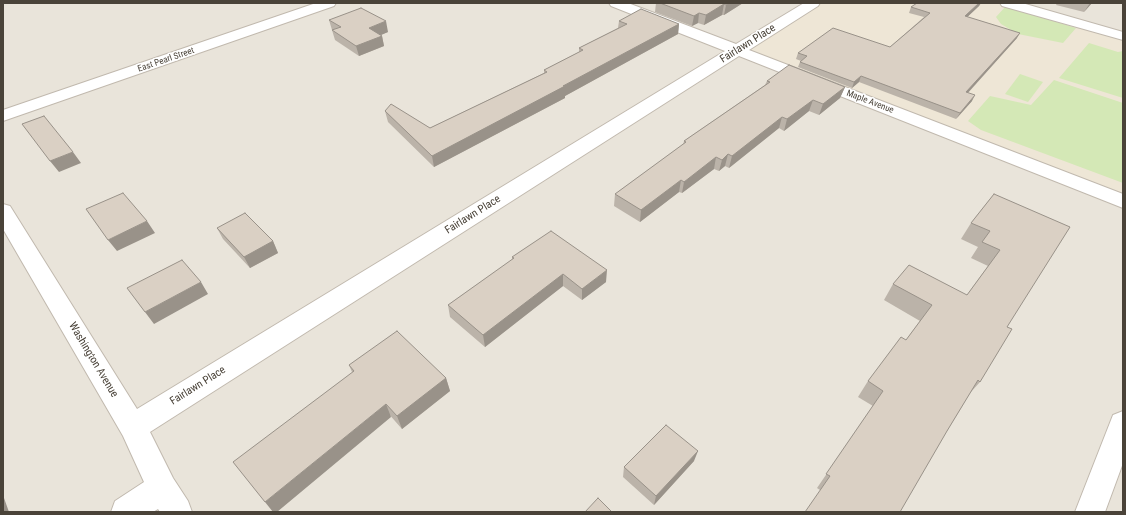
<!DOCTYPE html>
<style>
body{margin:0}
#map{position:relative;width:1126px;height:515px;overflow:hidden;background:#f5f2ec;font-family:"Roboto Condensed",sans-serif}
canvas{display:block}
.frame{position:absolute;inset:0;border:4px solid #4a4339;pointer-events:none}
</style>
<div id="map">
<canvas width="1126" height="515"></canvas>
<div class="frame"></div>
</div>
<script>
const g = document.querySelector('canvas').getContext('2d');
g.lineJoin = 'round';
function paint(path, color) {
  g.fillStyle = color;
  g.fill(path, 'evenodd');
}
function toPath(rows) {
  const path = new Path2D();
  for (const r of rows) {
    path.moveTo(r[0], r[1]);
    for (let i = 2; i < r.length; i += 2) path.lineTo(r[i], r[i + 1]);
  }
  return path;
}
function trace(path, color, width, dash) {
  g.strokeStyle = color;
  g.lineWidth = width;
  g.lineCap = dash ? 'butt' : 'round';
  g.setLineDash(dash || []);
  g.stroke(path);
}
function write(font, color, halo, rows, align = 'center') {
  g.font = font + ' "Roboto Condensed",sans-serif';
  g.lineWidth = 3;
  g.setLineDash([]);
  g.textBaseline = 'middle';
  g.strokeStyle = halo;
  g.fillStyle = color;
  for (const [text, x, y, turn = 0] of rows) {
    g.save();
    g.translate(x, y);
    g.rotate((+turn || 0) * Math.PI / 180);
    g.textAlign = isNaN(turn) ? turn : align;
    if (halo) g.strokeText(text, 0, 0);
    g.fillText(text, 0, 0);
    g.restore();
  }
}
const residential = toPath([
 [3,3,1123,3,1123,512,3,512]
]);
const education = toPath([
 [813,3,1007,3,1123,36,1123,201,738,50]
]);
const green = toPath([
 [1006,6,1076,28,1063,43,1018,34,1001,24,996,17],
 [1089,43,1118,52,1123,51,1123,98,1059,78],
 [1020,74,1043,82,1028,102,1005,94],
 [1054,80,1123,103,1123,183,981,130,968,121,990,96,1031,105]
]);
const minor = toPath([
 [316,3,336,3,334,6,3,121,3,110,316,3],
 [609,3,628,3,736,44,804,3,820,3,818,6,749,50,1123,194,1123,208,739,56,150,432,173,478,188,501,192,512,160,512,158,509,153,512,111,512,115,501,144,482,123,436,3,229,3,204,10,206,137,409,725,51,611,6,609,3],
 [1000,3,1022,3,1123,32,1123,40,1002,6,1000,3],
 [1123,411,1123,463,1105,512,1075,512,1113,415,1123,411]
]);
const wall = toPath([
 [656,3,743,3,724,15,722,15,704,25,698,23,692,26,655,12],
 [917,3,981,3,979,6,967,17,1017,38,968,93,972,101,956,119,859,82,852,88,798,67,800,62,801,61,796,59,798,53,890,47,924,17,909,13,911,7],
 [1057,3,1092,3,1084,12,1056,5],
 [329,20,388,32,380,35,382,36,384,46,359,56,335,40],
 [619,21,679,24,678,34,565,96,565,98,434,167,388,122,385,111,430,128,544,73,544,70,579,52,579,48,618,28],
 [767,81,845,87,840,98,819,115,809,111,784,131,779,128,729,168,725,166,719,171,714,169,682,193,679,192,640,222,614,206,615,194,683,145,684,141,765,85],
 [994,194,1007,327,980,382,970,393,947,431,820,490,817,488,873,406,858,397,868,381,906,340,920,321,884,300,893,284,967,295,988,266,971,258,978,247,961,239,971,223],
 [217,228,273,241,278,253,250,268,223,239],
 [512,257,606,282,582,300,563,286,485,347,450,317,448,305,512,260],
 [349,365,446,378,450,391,402,429,352,372],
 [694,461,654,505,623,477,624,467]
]);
const shadedWall = toPath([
 [729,3,743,3,724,15,726,5],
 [979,3,981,3,979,6,962,22,965,16],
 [1090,3,1092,3,1084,12],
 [724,4,722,15,704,25,706,15],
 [699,13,698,23,692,26,694,16],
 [386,21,388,32,372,39,369,28],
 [679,24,678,34,565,96,565,98,434,167,432,156],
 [1020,33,1017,38,963,98,966,92],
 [382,36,384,46,359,56,356,46],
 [861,76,859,82,852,88,854,82],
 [845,87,840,98,819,115,823,104],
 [975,95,972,101,956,119,960,113],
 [813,100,809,111,784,131,787,119],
 [782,117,779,128,729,168,732,156],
 [73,152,81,163,59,172,50,161],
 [728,154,725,166,719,171,722,160],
 [716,157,714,169,682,193,684,182],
 [681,180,679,192,640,222,641,210],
 [147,221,155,233,117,251,108,240],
 [273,241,278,253,250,268,244,257],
 [607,270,606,282,582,300,582,289],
 [563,274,563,286,485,347,483,335],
 [201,282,208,294,154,324,145,312],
 [446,378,450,391,402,429,397,416],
 [386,404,391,417,277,512,273,512,265,502],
 [698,451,694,461,654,505,656,496],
 [3,498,4,498,9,512,3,512]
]);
const building = toPath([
 [660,3,729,3,726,5,724,4,706,15,699,13,694,16,660,3],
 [917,3,979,3,965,16,1020,33,966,92,975,95,960,113,861,76,854,82,800,62,807,56,798,53,833,28,890,47,930,13,911,7,917,3],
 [361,8,386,21,369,28,382,36,356,46,332,30,341,27,329,20,361,8],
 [641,9,679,24,563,86,565,86,432,156,385,111,391,104,430,128,547,72,544,70,583,50,579,48,627,24,619,21,641,9],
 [789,65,845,87,823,104,813,100,787,119,782,117,732,156,728,154,722,160,716,157,684,182,681,180,641,210,615,194,686,142,684,141,770,82,767,81,789,65],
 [44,116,73,152,50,161,22,124,44,116],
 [123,193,147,221,108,240,86,209,123,193],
 [994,194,1070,227,1007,327,1012,329,980,382,978,380,947,431,900,512,805,512,830,476,826,474,883,391,868,381,901,337,906,340,932,305,893,284,909,265,967,295,1000,250,982,242,990,231,971,223,994,194],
 [245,213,273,241,244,257,217,228,245,213],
 [551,231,607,270,582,289,563,274,483,335,448,305,514,258,512,257,551,231],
 [182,260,201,282,145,312,127,288,182,260],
 [397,331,446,378,397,416,386,404,265,502,233,462,354,371,349,365,397,331],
 [666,425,698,451,656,496,624,467,666,425],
 [598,498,612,512,585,512,598,498]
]);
const farStreetnames = [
 ["East Pearl Street",166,60,-19],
 ["Maple Avenue",870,102,21]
];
const streetNames = [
 ["Fairlawn Place",748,44,-32],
 ["Fairlawn Place",473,215,-32],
 ["Washington Avenue",93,360,59],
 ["Fairlawn Place",198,386,-32]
];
paint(residential, '#e9e4da');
paint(education, '#eee6d6');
paint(green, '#d4e8b6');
trace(minor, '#c1b9ae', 2);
paint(minor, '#fff');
paint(wall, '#bbb3a9');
paint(shadedWall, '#999289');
paint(building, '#dad0c4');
trace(building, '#999289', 1);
write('9px', '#4a4339', '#fff', farStreetnames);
write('11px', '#4a4339', '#fff', streetNames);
</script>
